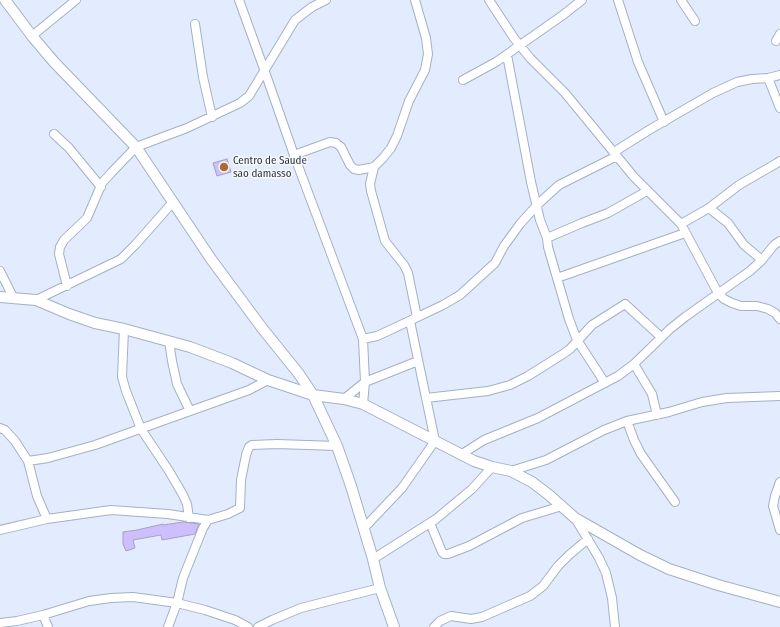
<!DOCTYPE html>
<style>
body{margin:0}
canvas{display:block;background:#e2ecfe}
</style>
<canvas width="780" height="627"></canvas>
<script>
const g = document.querySelector('canvas').getContext('2d');
g.lineJoin = 'round';
function paint(path, color) {
  g.fillStyle = color;
  g.fill(path, 'evenodd');
}
function toPath(rows) {
  const path = new Path2D();
  for (const r of rows) {
    path.moveTo(r[0], r[1]);
    for (let i = 2; i < r.length; i += 2) path.lineTo(r[i], r[i + 1]);
  }
  return path;
}
function trace(path, color, width, dash) {
  g.strokeStyle = color;
  g.lineWidth = width;
  g.lineCap = dash ? 'butt' : 'round';
  g.setLineDash(dash || []);
  g.stroke(path);
}
function write(font, color, halo, rows, align = 'center') {
  g.font = font + ' "Fira Sans Condensed",sans-serif';
  g.lineWidth = 3;
  g.setLineDash([]);
  g.textBaseline = 'middle';
  g.strokeStyle = halo;
  g.fillStyle = color;
  for (const [text, x, y, turn = 0] of rows) {
    g.save();
    g.translate(x, y);
    g.rotate((+turn || 0) * Math.PI / 180);
    g.textAlign = isNaN(turn) ? turn : align;
    if (halo) g.strokeText(text, 0, 0);
    g.fillText(text, 0, 0);
    g.restore();
  }
}
const building = toPath([
 [227,159,231,172,217,176,213,163,227,159],
 [183,522,199,524,195,534,162,540,161,535,133,540,135,548,126,551,123,544,123,532,137,530,163,524,163,525,183,522]
]);
const minor = toPath([
 [239,0,264,69,294,155,363,339,365,382,363,404],
 [489,0,514,38,530,58,565,93,634,177,681,224,718,293,724,299,732,303,741,306,757,306,768,309,775,313,780,319],
 [618,0,638,62,664,122],
 [681,0,695,21],
 [195,24,203,77,212,117],
 [32,36,76,0],
 [776,41,780,34],
 [507,55,531,182,540,220,547,238,548,247,569,319,577,340,605,383],
 [768,78,780,108],
 [463,80,496,62,563,15,582,0],
 [54,134,69,148,101,187],
 [614,152,649,130,713,93,737,82,752,79,768,78,780,75],
 [294,155,330,142,336,143,341,147,350,165,354,169,359,170,374,167,383,158,391,148,397,136,409,101,425,70,428,54,426,38,415,0],
 [374,167,370,184,371,191,385,241,404,265,408,273,417,317],
 [709,208,728,223,744,245,762,260],
 [681,224,709,208,739,185,777,163,780,161],
 [547,238,582,223,608,213,647,191],
 [0,271,14,299],
 [557,278,685,233],
 [67,286,59,254,60,247,64,240,87,218,102,183,112,172,136,147,187,128,240,103,249,96,295,20,312,7,326,0],
 [36,300,121,259,136,244,173,202],
 [124,329,122,377,126,391,141,429,169,471,183,495,187,504,189,518],
 [363,339,377,336,388,331,443,305,460,295,495,263,504,246,520,224,537,205,559,185,617,156],
 [169,341,172,361,177,384,190,411],
 [634,364,652,394,657,415],
 [426,398,488,391,510,385,528,376,563,354,570,349,592,325,625,304,661,337],
 [344,399,365,382,418,361],
 [627,421,634,440,641,454,675,502],
 [0,428,5,430,15,441,28,461,37,496,47,519],
 [462,454,484,440,538,418,618,376,634,364,670,329,685,317,750,271,762,260,774,245,780,241],
 [28,461,48,458,95,445,249,390,268,380],
 [511,471,546,460,604,430,627,421,669,412,702,402,727,398,780,396],
 [780,482,775,496,773,506,780,530],
 [575,518,599,558,606,573,612,598,615,627],
 [430,523,442,552,444,554,448,554,469,546,522,518,562,506],
 [364,528,402,488,435,441,410,321],
 [0,530,47,519,111,510,168,514,208,520,228,514,240,508,241,480,246,455,249,447,252,445,277,444,337,446],
 [373,559,436,519,472,489,492,467],
 [43,615,48,627],
 [0,623,17,621,43,615,89,601,111,598,133,597,177,603,205,610,235,620,248,627],
 [168,627,177,603,183,578,203,528,208,520],
 [258,627,272,620,301,608,380,588],
 [434,627,440,621,451,616,471,619,482,617,530,596,543,586,558,566,569,555,588,539]
]);
const tertiary = toPath([
 [5,0,32,36,54,62,136,147,211,259,262,328,299,374,313,395,337,446,351,486,373,559,380,588,394,627],
 [0,297,36,300,69,314,95,323,124,329,190,347,232,363,268,380,313,395,344,399,363,404,474,461,492,467,511,471,532,482,549,495,575,518,640,555,669,569,718,585,780,602]
]);
const markers = [
 [224,167,5,"#aa6c31"]
];
const poiNames = [
 ["Centro de Saude",233,161],
 ["sao damasso",233,174]
];
paint(building, '#cdbffd');
trace(building, '#a7a2b9', 1);
trace(minor, '#a5b0c5', 10);
trace(tertiary, '#a5b0c5', 12);
trace(minor, '#fff', 8);
trace(tertiary, '#fff', 10);
for (const [x, y, r, color] of markers) {
  const dot = new Path2D();
  dot.arc(x, y, r, 0, 2 * Math.PI);
  g.fillStyle = color;
  g.fill(dot);
  trace(dot, '#f6f9fd', 1.5);
}
write('11px', '#31363e', '#f6f9fd', poiNames, 'left');
</script>
